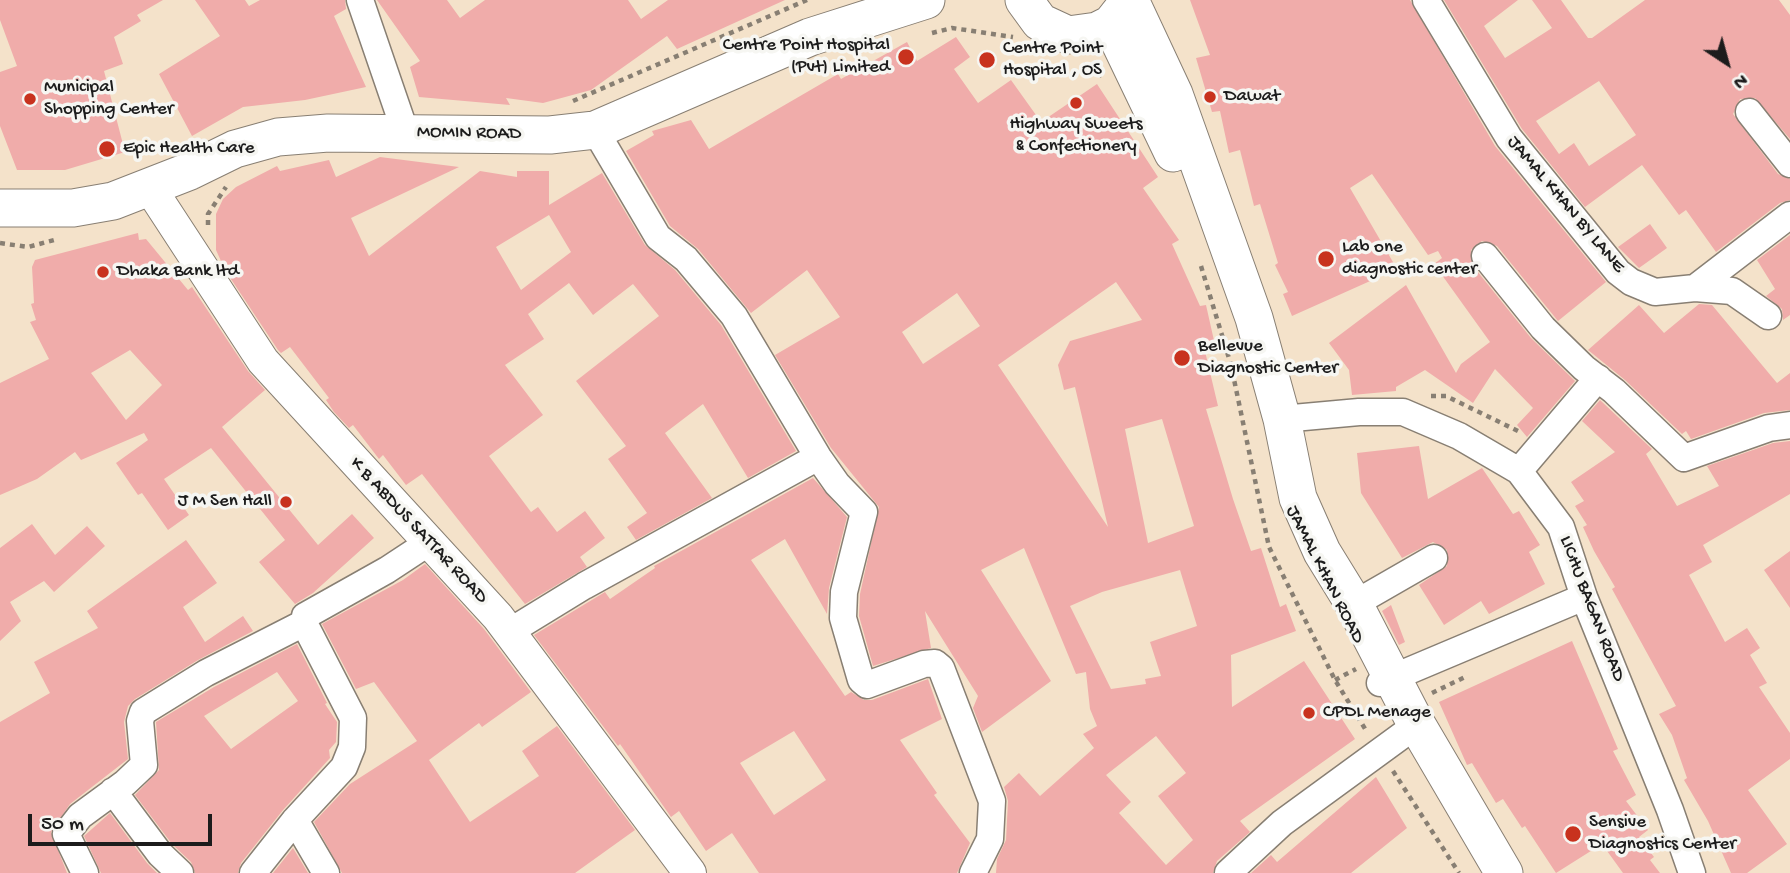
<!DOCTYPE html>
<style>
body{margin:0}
#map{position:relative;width:1790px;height:873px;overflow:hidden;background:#f4e2ca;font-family:"Gochi Hand",sans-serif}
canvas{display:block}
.north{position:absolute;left:1692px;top:28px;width:70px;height:70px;-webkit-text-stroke:5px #f6f6f2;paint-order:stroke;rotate:144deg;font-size:19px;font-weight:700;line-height:28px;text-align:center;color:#1c1c1c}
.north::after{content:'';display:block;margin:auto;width:24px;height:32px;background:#1c1c1c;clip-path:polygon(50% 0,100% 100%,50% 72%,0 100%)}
.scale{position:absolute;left:28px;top:814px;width:184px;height:32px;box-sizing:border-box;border:4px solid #1c1c1c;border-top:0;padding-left:9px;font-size:21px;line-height:24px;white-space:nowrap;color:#1c1c1c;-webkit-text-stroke:5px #f6f6f2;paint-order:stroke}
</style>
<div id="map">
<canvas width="1790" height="873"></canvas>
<div class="north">N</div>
<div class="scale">50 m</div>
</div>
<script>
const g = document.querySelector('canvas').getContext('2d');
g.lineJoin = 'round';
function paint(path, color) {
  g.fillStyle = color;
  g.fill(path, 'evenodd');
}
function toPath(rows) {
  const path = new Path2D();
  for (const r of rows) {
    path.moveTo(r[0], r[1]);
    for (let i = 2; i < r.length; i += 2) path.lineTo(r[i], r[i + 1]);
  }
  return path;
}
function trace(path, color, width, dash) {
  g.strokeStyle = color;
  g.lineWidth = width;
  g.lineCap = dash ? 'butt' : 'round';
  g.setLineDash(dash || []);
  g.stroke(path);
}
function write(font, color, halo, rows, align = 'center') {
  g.font = font + ' "Gochi Hand",sans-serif';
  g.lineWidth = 7;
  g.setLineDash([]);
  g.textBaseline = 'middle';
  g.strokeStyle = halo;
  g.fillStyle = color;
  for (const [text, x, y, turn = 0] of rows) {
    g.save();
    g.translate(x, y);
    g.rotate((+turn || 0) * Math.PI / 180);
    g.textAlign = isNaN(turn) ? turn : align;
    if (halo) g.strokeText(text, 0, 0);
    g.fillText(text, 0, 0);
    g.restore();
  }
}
const building = toPath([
 [0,0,163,0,137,15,141,21,114,37,123,64,104,71,125,152,65,170,17,170,0,126,0,72,17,66,0,20],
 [195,0,245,0,249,6,260,0,345,0,346,9,334,16,366,87,305,100,243,107,192,136,159,74,220,36],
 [377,0,447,0,460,18,485,0,628,0,641,19,668,0,785,0,677,49,667,36,591,90,543,103,506,98,510,105,419,97,410,67,420,61],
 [1190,0,1410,0,1495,146,1606,282,1558,321,1497,246,1482,241,1471,250,1473,266,1531,338,1575,381,1527,437,1517,425,1533,408,1495,369,1473,403,1425,370,1396,387,1396,391,1352,395,1349,370,1329,343,1406,285,1456,373,1461,364,1490,342,1434,264,1442,258,1438,251,1428,255,1372,174,1350,188,1397,269,1292,316,1283,294,1288,292,1275,265,1278,263,1260,204,1254,206,1240,150,1229,153,1220,111,1212,112,1196,58,1210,55],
 [1444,0,1518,0,1484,26,1505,58,1552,28,1532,0,1561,0,1588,38,1592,38,1645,0,1779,0,1790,15,1790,139,1755,98,1740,99,1733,114,1778,174,1790,179,1790,200,1780,203,1716,252,1686,210,1679,215,1642,165,1585,207,1522,129],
 [1599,81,1636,135,1589,166,1574,143,1559,154,1536,121],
 [956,37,970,57,954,69,978,103,1011,80,1041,122,1097,84,1158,177,1143,188,1179,240,1172,244,1200,306,1206,305,1215,345,1204,347,1218,406,1206,409,1233,499,1251,551,1261,548,1280,607,1286,604,1296,631,1231,655,1232,707,1304,661,1355,739,1240,821,1250,832,1217,861,1213,873,996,873,997,859,1006,840,1008,801,1004,787,1019,773,1040,796,1094,748,1083,734,1097,726,1090,709,1086,672,1076,674,1024,548,981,570,1051,681,982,732,973,708,978,696,925,611,931,648,873,666,859,616,860,594,879,507,831,448,775,355,840,317,807,270,751,313,698,249,670,226,626,151,654,135,652,131,691,120,709,149,838,74,841,79,907,42,917,61],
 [1116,282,1142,320,1070,341,1058,365,1064,390,1075,387,1108,527,998,365],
 [957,293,980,326,923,364,902,332],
 [1162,419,1194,526,1148,543,1125,429],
 [1180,570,1197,626,1150,642,1161,676,1145,679,1146,684,1111,689,1070,606,1102,592],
 [1156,736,1186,773,1158,796,1193,840,1166,865,1119,813,1131,802,1106,775],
 [380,157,459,167,351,218,369,256,480,171,517,177,517,171,549,171,549,205,602,173,645,245,675,270,721,325,796,451,748,478,703,404,665,433,712,498,636,540,627,527,647,513,608,459,626,446,576,381,659,316,633,284,593,315,569,283,528,314,544,339,505,365,543,415,489,456,531,512,538,507,557,532,585,511,605,538,580,557,587,567,525,604,422,474,406,485,383,455,379,459,353,425,349,428,334,412,326,400,329,398,290,347,281,353,278,350,225,270,216,250,216,214,223,199,236,187,277,166,280,171,329,160,336,177],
 [549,215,571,252,521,290,496,247],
 [1650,224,1667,248,1639,268,1618,247],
 [138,233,139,240,146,239,188,290,192,287,248,371,265,390,222,427,318,545,352,514,374,538,313,593,295,604,259,562,285,540,211,448,164,479,189,515,168,530,142,493,138,495,116,463,148,440,144,433,81,460,75,452,37,479,0,495,0,383,49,359,30,322,36,320,31,304,34,303,32,267,35,260],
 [130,350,162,385,126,420,91,373],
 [1790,235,1790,315,1783,320,1782,309,1766,296,1775,289,1757,260],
 [1699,304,1712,305,1777,383,1790,373,1790,410,1764,413,1691,439,1686,431,1682,434,1625,380,1588,350,1639,305,1664,333],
 [1600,400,1652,449,1646,454,1677,506,1719,486,1707,466,1773,443,1790,441,1790,494,1703,545,1712,562,1689,575,1725,642,1747,628,1760,648,1750,655,1767,683,1759,687,1790,733,1790,759,1748,790,1787,844,1747,873,1731,873,1708,821,1684,780,1687,778,1672,735,1659,714,1676,706,1612,589,1615,587,1594,551,1583,527,1587,525,1575,506,1584,501,1571,482,1615,452,1582,421],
 [1419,446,1428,499,1482,468,1513,514,1519,511,1540,545,1529,552,1545,584,1489,614,1481,601,1444,625,1419,585,1447,566,1447,550,1433,542,1402,558,1361,493,1357,453],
 [813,478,847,517,829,588,827,614,785,539,751,560,845,696,851,692,864,700,872,700,928,679,942,719,900,740,937,793,934,795,970,843,957,873,759,873,732,833,706,851,679,811,671,817,620,744,618,746,534,635,605,592,610,599,655,568,654,566],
 [794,731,826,780,774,815,740,763],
 [32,524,55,555,87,526,105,546,54,592,44,581,10,602,21,621,0,641,0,548],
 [186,540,217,583,183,607,205,642,243,616,253,631,198,660,135,699,128,706,124,722,128,759,70,804,51,832,67,873,0,873,0,722,50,693,34,662,98,628,87,611],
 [1790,551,1790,608,1764,570],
 [425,564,484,629,531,692,482,727,479,723,429,760,470,822,539,776,522,751,557,726,635,830,575,873,342,873,314,822,350,784,417,741,374,682,356,689,322,624,403,580],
 [1391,605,1405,642,1399,645,1382,611],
 [1572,641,1618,749,1613,751,1636,795,1626,801,1648,830,1639,837,1654,857,1650,860,1660,873,1623,873,1602,844,1556,873,1525,826,1522,828,1503,799,1496,803,1472,763,1467,765,1439,702],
 [297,644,327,703,325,704,337,722,336,742,329,750,330,758,283,810,241,863,238,873,195,873,191,862,172,844,135,795,159,770,156,722,214,687],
 [277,672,298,701,231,749,204,716],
 [1376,777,1407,828,1351,873,1251,873,1271,855,1277,862],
 [110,813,147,863,157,873,101,873,84,836],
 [293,848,308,873,273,873]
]);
const path = toPath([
 [932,33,952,28,1013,37],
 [1083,64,1102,76],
 [573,101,807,0],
 [208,225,208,214,226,187],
 [0,243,28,247,54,240],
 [1201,266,1231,365,1269,547,1335,680,1367,732],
 [1431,396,1446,396,1522,433],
 [1335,680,1356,669],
 [1432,693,1465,677],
 [1393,771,1459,873]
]);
const minor = toPath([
 [360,0,406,134],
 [1426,0,1509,138,1618,272,1631,282,1655,292,1695,288,1732,291,1768,316],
 [1749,112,1790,164],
 [595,130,658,237,686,259,734,316,818,457,837,484,864,512,844,592,843,618,861,680,867,685,924,664,935,663,941,668,992,801,990,839,973,873],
 [1485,256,1543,328,1584,368,1614,391,1684,458,1769,428,1790,425],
 [1695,288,1790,215],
 [1282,419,1359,412,1403,412,1459,436,1519,471,1561,527,1584,597,1670,810,1692,873],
 [1519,471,1598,378],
 [1354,604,1434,558],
 [509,632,584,586,818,457],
 [1380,683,1584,597],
 [113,791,160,854,180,873],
 [295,820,326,873],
 [85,873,66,834,80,816,125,783,144,765,140,721,143,712,206,673,304,623],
 [253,873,295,820,344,767,352,747,353,718,304,623,305,616,387,570,428,543],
 [1228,873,1282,823,1408,731]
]);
const tertiary = toPath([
 [150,188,263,361,498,617,690,873]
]);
const secondary = toPath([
 [1024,0,1040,22,1068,35,1097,31,1111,24,1126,5],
 [1130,0,1174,94,1254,318,1282,419,1298,498,1322,552,1354,604,1413,718,1504,873],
 [1111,24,1173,153],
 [0,208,73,208,113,201,190,171,235,149,278,137,328,133,550,135,595,130,810,37,926,0]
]);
const markers = [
 [906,57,9,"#c8321e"],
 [987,60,9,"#c8321e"],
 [1210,97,7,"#c8321e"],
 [30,99,7,"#c8321e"],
 [1076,103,7,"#c8321e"],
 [107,149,9,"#c8321e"],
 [1326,259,9,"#c8321e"],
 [103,272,7,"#c8321e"],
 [1182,358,9,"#c8321e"],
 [286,502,7,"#c8321e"],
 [1309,713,7,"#c8321e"],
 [1573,834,9,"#c8321e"]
];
const poiNames = [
 ["Centre Point Hospital",890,46,"right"],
 ["(Pvt) Limited",890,68,"right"],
 ["Centre Point",1003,49],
 ["Hospital , OS",1003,71],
 ["Municipal",44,88],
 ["Shopping Center",44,110],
 ["Dawat",1224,97],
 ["Highway Sweets",1076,125,"center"],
 ["& Confectionery",1076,147,"center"],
 ["Epic Health Care",123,149],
 ["Lab one",1342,248],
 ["diagnostic center",1342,270],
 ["Dhaka Bank ltd",117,272],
 ["Bellevue",1198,347],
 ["Diagnostic Center",1198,369],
 ["J M Sen Hall",272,502,"right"],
 ["CPDL Menage",1323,713],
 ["Sensive",1589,823],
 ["Diagnostics Center",1589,845]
];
const streetNames = [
 ["MOMIN ROAD",469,134,1],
 ["JAMAL KHAN BY LANE",1565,205,50],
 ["K B ABDUS SATTAR ROAD",418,531,47],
 ["JAMAL KHAN ROAD",1324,575,63],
 ["LICHU BAGAN ROAD",1591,609,69]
];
paint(building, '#f0acaa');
trace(minor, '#887f73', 29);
trace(tertiary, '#887f73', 34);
trace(secondary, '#887f73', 39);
trace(path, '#887f73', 4.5, [5, 5]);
trace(minor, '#fff', 26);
trace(tertiary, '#fff', 32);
trace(secondary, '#fff', 37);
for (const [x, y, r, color] of markers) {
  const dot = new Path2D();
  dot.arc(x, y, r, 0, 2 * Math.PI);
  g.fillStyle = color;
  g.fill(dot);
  trace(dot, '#f6f6f2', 2.5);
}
write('19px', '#1c1c1c', '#f6f6f2', poiNames, 'left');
write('19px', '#1c1c1c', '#f6f6f2', streetNames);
</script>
